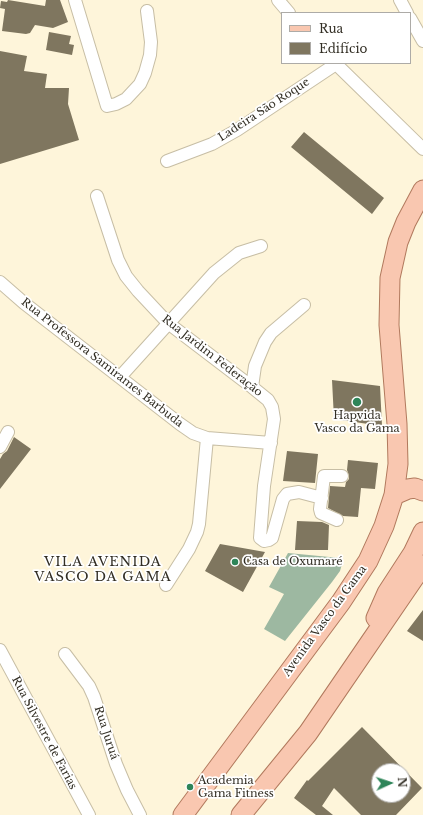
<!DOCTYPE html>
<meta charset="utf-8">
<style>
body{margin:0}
#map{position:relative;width:423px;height:815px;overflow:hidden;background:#fef5da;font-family:"Libre Baskerville",serif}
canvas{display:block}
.legend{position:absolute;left:281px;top:12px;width:130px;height:52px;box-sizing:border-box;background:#fff;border:1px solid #adaba7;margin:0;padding:5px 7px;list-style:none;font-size:12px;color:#322e24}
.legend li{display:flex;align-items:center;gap:8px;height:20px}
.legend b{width:20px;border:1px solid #adaba7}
.north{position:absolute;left:371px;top:763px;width:40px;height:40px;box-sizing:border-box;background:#fff;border:1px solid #adaba7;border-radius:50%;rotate:87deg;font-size:11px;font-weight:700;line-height:16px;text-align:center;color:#322e24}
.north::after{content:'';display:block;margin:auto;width:14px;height:18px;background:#2e8559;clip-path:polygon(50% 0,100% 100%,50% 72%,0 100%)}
</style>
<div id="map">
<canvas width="423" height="815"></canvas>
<ul class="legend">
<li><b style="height:5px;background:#f9c7b0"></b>Rua</li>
<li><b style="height:11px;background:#7f765f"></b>Edifício</li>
</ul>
<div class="north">N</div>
</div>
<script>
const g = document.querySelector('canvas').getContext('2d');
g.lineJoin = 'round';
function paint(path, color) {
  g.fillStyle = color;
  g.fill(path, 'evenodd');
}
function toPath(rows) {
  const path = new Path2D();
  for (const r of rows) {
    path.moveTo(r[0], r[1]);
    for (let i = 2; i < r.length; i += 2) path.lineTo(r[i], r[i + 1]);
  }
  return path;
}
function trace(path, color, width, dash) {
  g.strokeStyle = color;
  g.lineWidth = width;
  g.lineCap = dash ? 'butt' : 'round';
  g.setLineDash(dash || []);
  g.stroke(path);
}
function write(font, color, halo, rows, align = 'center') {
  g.font = font + ' "Libre Baskerville",serif';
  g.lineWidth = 3.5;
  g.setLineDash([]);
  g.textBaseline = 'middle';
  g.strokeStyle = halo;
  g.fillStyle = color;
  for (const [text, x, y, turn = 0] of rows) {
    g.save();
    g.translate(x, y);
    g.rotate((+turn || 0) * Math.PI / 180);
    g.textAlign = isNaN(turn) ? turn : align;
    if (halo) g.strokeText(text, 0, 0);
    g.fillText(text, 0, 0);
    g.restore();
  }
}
const forest = toPath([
 [288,553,340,558,342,564,340,571,332,582,285,641,264,629,284,594,269,587]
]);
const building = toPath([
 [8,0,45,6,46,0,60,0,68,22,53,28,35,25,30,33,26,34,2,31,5,9,0,8,1,1,7,2],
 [49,32,71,36,69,44,74,45,72,55,46,50],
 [0,51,27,56,24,71,47,74,45,88,69,88,68,104,79,140,0,164],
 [304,132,384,198,372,214,291,147],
 [332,380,380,386,382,426,334,419],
 [14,437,31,449,0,489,0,459,3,454,7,451],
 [287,451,318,454,315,483,283,481],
 [348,460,378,463,375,489,361,488,358,517,343,516,328,508,330,486,345,487,346,482,349,479,349,476,347,470],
 [297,521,322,522,329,525,328,550,295,550],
 [220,544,265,552,243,592,205,571],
 [423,610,423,641,407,631],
 [362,727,422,788,396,815,361,815,334,788,322,806,333,815,316,815,294,798,307,780,308,781],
 [379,771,403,771,403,795,379,795]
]);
const street = toPath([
 [75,0,107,106,116,104,126,99,140,84,145,73,150,55,151,42,147,11],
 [278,0,289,13],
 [400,0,407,13],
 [410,18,423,41],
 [335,63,423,149],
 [167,161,212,144,237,130,336,64],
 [97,196,118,260,126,276,138,291,168,323,252,387,268,400,272,407,274,419,264,486,260,538,264,541,269,540,272,538,283,499,287,494,299,492,322,498],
 [0,282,24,303,180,424,193,433,207,438,271,443],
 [120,377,214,273,239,253,261,246],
 [252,387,255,366,265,342,271,333,304,305],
 [0,447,8,432],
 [337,520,321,513,320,509,324,476,342,476],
 [166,585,189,549,197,532,199,524,207,438],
 [0,650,89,815],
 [65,654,89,686,94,697,116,764,127,790,140,815]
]);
const primary = toPath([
 [394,495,408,489,415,488,423,491],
 [376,618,387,593,413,553,423,532],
 [183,815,341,602,368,561,384,526,394,495,398,464,397,424,389,325,390,278,398,242,406,222,423,190],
 [241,815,308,733,423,565]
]);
const markers = [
 [357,402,5,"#2e8559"],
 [235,562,4,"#2e8559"],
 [190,787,4,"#2e8559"]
];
const streetNames = [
 ["Ladeira São Roque",264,110,-33],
 ["Rua Jardim Federação",212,356,38],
 ["Rua Professora Samirames Barbuda",102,363,38],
 ["Avenida Vasco da Gama",325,621,-54],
 ["Rua Silvestre de Farias",44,733,62],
 ["Rua Juruá",106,733,72]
];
const poiNames = [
 ["Hapvida",357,416,"center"],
 ["Vasco da Gama",357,429,"center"],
 ["Casa de Oxumaré",243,562],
 ["Academia",198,781],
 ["Gama Fitness",198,794]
];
const quarterNames = [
 ["VILA AVENIDA",103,562],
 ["VASCO DA GAMA",103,577]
];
paint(forest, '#9db8a1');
paint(building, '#7f765f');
trace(street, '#c7bea5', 14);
trace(primary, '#b1795d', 21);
trace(street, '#fff', 12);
trace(primary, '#f9c7b0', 19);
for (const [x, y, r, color] of markers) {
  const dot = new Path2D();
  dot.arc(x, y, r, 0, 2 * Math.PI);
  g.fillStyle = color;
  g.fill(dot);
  trace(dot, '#fff', 1.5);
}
write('11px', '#322e24', '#fff', streetNames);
write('11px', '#322e24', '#fff', poiNames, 'left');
g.letterSpacing = '1px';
write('13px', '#322e24', '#fff', quarterNames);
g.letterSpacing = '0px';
</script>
